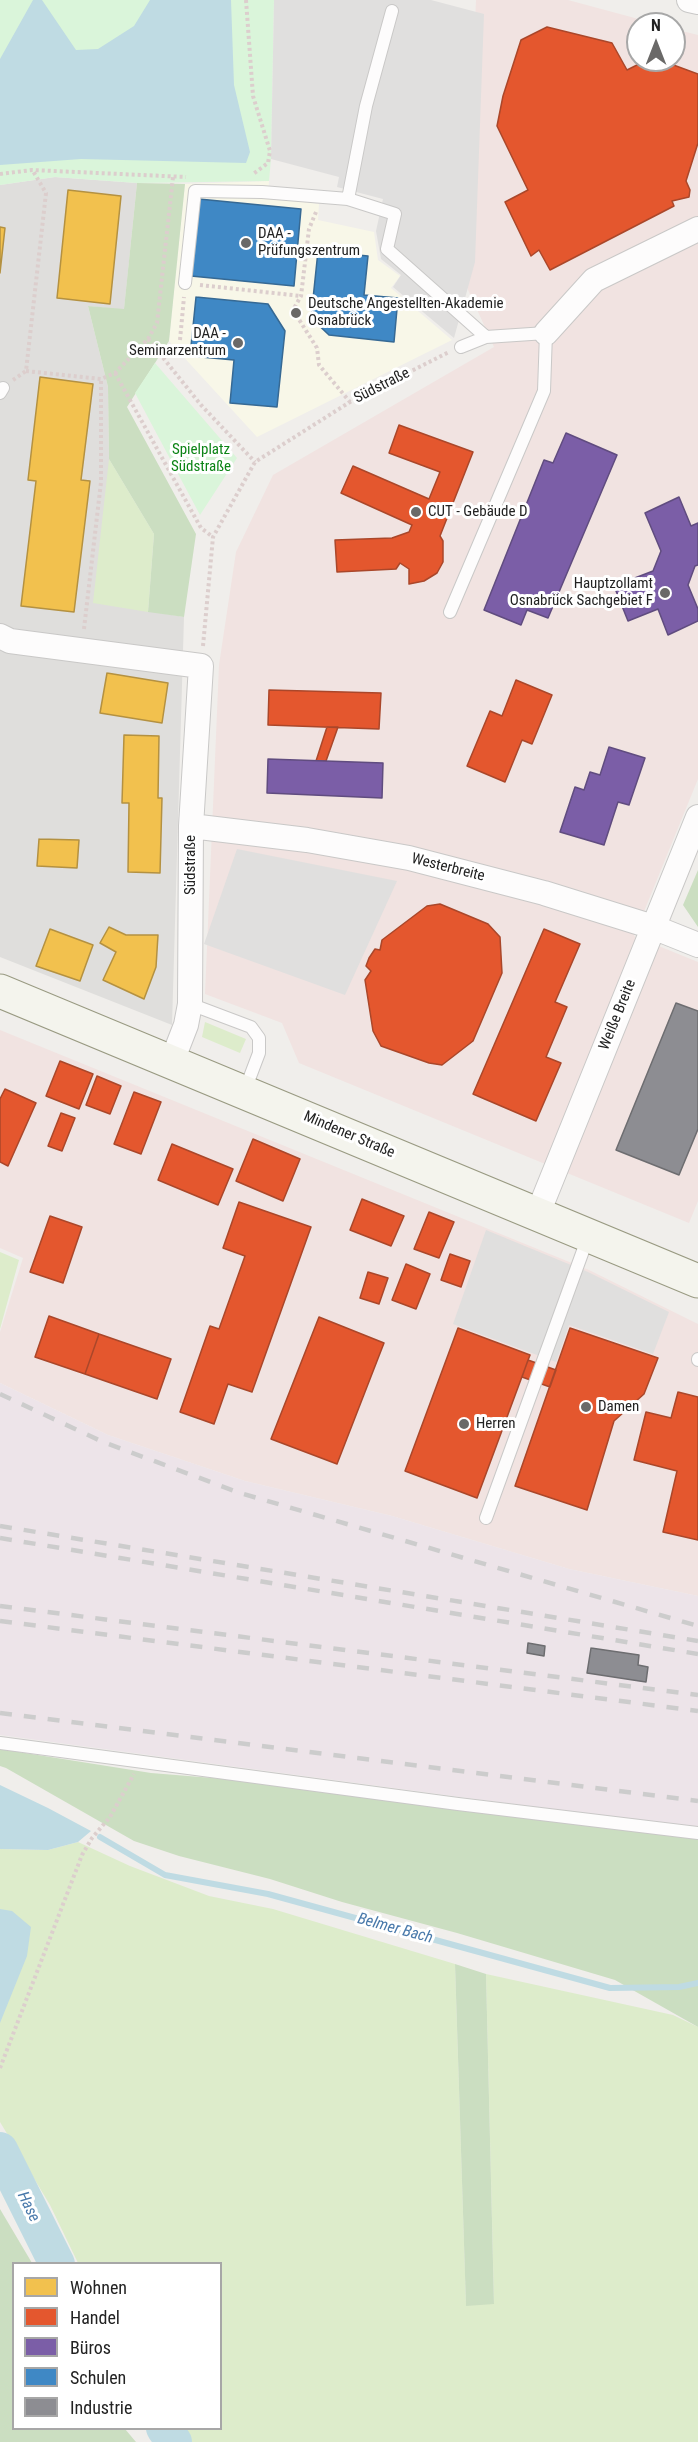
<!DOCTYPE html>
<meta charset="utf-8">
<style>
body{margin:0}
#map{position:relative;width:698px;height:2442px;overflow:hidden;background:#f0eeeb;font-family:"Roboto Condensed",sans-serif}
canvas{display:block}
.legend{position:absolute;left:12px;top:2262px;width:210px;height:168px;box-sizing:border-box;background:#fff;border:2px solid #a7a7a7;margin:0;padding:8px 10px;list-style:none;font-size:18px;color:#222}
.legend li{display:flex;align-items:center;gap:12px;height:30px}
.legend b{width:30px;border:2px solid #a7a7a7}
.north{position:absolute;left:626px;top:12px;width:60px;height:60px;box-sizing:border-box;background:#fff;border:2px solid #a7a7a7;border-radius:50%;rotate:0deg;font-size:16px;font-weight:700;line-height:24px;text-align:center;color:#222}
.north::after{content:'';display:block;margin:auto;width:21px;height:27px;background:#6a6968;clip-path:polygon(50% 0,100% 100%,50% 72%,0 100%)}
</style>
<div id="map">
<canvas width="698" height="2442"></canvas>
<ul class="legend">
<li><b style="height:16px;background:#f2c14e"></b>Wohnen</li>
<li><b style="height:16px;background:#e4572e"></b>Handel</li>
<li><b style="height:16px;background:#7b5ea7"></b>Büros</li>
<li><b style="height:16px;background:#3f88c5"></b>Schulen</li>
<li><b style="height:16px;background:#8d8d92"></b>Industrie</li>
</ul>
<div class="north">N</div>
</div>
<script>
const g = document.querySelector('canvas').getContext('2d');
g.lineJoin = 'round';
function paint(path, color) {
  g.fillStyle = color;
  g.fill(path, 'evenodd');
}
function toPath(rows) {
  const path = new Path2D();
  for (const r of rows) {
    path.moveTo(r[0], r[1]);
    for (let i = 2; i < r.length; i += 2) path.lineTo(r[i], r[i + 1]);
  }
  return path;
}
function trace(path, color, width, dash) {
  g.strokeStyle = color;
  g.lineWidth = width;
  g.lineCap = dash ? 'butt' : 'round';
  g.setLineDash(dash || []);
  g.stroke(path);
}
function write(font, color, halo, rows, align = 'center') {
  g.font = font + ' "Roboto Condensed",sans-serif';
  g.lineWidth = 6;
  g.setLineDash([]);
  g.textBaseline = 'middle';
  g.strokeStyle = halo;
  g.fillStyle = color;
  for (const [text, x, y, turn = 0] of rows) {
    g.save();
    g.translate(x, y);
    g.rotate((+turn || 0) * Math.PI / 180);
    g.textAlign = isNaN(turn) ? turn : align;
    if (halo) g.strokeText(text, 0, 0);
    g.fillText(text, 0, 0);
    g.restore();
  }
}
const residential = toPath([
 [55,177,137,183,124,310,88,306,108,387,109,459,148,611,184,617,172,1025,0,957,0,185]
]);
const commercial = toPath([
 [476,0,568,0,657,24,638,24,638,60,674,60,674,29,698,35,698,779,634,936,698,962,698,1201,689,1223,299,1063,282,1023,205,994,219,665,236,552,273,475,494,347,464,281],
 [0,1030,589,1270,698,1324,698,1596,569,1569,392,1516,245,1481,108,1435,0,1383,0,1332,23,1258,0,1248]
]);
const industrial = toPath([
 [0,1383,108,1435,245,1481,392,1516,569,1569,698,1596,698,1829,0,1735]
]);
const education = toPath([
 [269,181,268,197,319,204,318,220,374,232,378,260,400,276,391,288,452,340,257,437,169,341,185,184]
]);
const grass = toPath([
 [109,459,154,534,148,612,93,603],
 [205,1022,246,1039,240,1053,202,1037],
 [0,1252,19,1260,0,1329],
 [78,1842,130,1866,209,1896,273,1909,455,1964,466,2305,494,2303,486,1974,673,2015,698,2027,698,2442,190,2442,180,2429,220,2428,220,2264,78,2263,50,2205,0,2122,0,1849,48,1850]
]);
const forest = toPath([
 [137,183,185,184,169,341,127,407,196,534,184,617,148,612,154,534,109,459,108,387,88,306,124,309],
 [698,870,698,927,683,905],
 [0,1749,151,1773,460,1798,698,1829,698,2027,615,1980,457,1933,342,1902,270,1879,179,1856,134,1841,6,1768,0,1766],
 [455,1964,486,1974,494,2304,466,2306],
 [0,2209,32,2263,14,2264,14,2428,125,2429,136,2442,0,2442]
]);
const park = toPath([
 [0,0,274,0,271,159,269,181,137,183,55,177,0,185],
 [155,363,237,458,200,515,135,393]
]);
const parking = toPath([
 [274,0,431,0,484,14,475,262,454,338,393,287,401,275,381,259,376,231,383,199,337,187,339,177,271,159],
 [237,849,397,881,345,995,204,944],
 [486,1230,588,1272,669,1312,653,1354,569,1325,556,1362,453,1324]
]);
const water = toPath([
 [33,0,42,0,76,50,98,49,134,26,150,0,231,0,234,85,250,152,246,163,81,159,0,165,0,59],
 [0,1785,48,1808,91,1831,78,1842,48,1850,0,1849],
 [0,1909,12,1911,31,1927,27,1956,0,2023]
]);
const homes = toPath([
 [68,190,121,196,110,304,57,298,68,190],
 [0,227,5,228,0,273,0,227],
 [40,377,93,384,81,480,90,481,74,612,21,606,36,481,28,480,40,377],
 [107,673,168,683,162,723,100,713,107,673],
 [124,735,159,736,158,798,162,798,160,873,128,872,129,803,122,803,124,735],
 [39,839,79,840,77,868,37,866,39,839],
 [109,927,126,935,158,935,156,967,144,999,103,980,116,952,100,943,109,927],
 [50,929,93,945,80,981,36,966,50,929]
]);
const shops = toPath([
 [547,27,612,43,627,70,647,60,660,60,698,74,698,143,686,181,690,190,689,197,672,201,674,206,550,270,539,250,531,256,505,202,528,190,497,126,503,96,521,40,547,27],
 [399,425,473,452,440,536,443,541,443,562,437,573,424,581,409,584,409,569,400,563,396,569,337,572,335,540,392,538,409,532,412,525,341,493,353,466,429,499,440,472,389,453,399,425],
 [516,680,552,695,532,744,522,740,505,782,467,766,490,711,502,716,516,680],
 [269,690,381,693,379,729,268,725,269,690],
 [327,727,338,727,326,761,316,761,327,727],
 [440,904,488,924,500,937,502,973,473,1041,442,1065,429,1063,381,1046,373,1031,365,980,371,971,366,966,369,958,375,949,380,950,382,940,427,906,440,904],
 [544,929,580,944,555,1002,567,1007,546,1057,561,1063,536,1121,473,1094,544,929],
 [60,1061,93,1074,79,1109,46,1096,60,1061],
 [97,1076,121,1086,110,1114,86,1105,97,1076],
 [5,1089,36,1103,8,1166,0,1162,0,1099,5,1089],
 [134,1092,161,1102,141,1154,114,1144,134,1092],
 [61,1113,75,1118,62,1151,48,1146,61,1113],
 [253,1139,300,1159,283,1201,236,1181,253,1139],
 [172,1144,233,1169,218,1205,158,1180,172,1144],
 [362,1199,404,1216,391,1246,350,1230,362,1199],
 [239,1202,311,1227,252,1392,228,1384,214,1424,180,1412,210,1326,219,1329,245,1256,223,1248,239,1202],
 [429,1212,454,1222,439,1258,414,1249,429,1212],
 [50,1216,82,1227,63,1283,30,1272,50,1216],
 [450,1254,470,1261,461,1287,441,1280,450,1254],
 [406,1264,430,1274,416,1309,392,1300,406,1264],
 [368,1272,388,1278,379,1304,360,1298,368,1272],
 [49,1316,99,1334,85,1374,35,1357,49,1316],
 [319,1317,384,1343,337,1464,271,1439,319,1317],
 [458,1328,530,1355,477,1498,405,1471,458,1328],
 [570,1328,658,1358,644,1394,614,1421,587,1510,515,1486,570,1328],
 [99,1334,171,1359,157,1399,85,1374,99,1334],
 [528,1360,556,1370,550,1387,522,1377,528,1360],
 [678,1392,698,1397,698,1540,663,1532,677,1471,634,1460,646,1412,671,1418,678,1392]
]);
const offices = toPath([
 [566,433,617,455,548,618,527,610,521,625,484,610,544,460,553,463,566,433],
 [679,497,691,526,698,523,698,565,695,566,688,585,698,609,698,621,668,635,658,609,628,621,614,586,653,571,661,551,645,513,679,497],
 [609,747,645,758,629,805,618,802,604,845,560,832,575,787,584,790,590,772,600,775,609,747],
 [268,759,383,763,382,798,267,793,268,759]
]);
const schools = toPath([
 [199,199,301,209,294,286,191,276,199,199],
 [318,251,368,256,364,295,398,298,394,342,329,335,311,318,318,251],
 [196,297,268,304,285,331,277,407,230,403,234,360,190,356,196,297]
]);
const industry = toPath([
 [676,1003,698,1011,698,1129,679,1175,616,1150,676,1003],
 [528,1643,545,1646,544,1656,527,1653,528,1643],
 [591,1648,639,1655,638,1665,648,1667,646,1682,587,1673,591,1648]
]);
const stream = toPath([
 [100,1837,165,1875,268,1894,610,1988,679,1987,698,1983]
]);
const river = toPath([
 [0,2150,57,2264],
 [164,2428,174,2442]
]);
const path = toPath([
 [246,0,253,96,270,151,268,163,253,174],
 [0,174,32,170,186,177],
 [316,212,309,229,301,296,293,310,317,348,319,365,350,402],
 [200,285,301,296],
 [148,339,201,405,255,462],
 [180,340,184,297],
 [26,371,101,379,115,373,148,339,157,323,173,177],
 [115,373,201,528,213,537],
 [13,380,26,371,46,193,33,171],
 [84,629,101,482,101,379],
 [203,646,213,537,255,462,350,402,449,352],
 [0,2068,82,1855,92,1838,110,1817,134,1774]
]);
const lane = toPath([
 [348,199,366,106,392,11],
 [185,283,195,191,262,192,348,199,395,214,387,249,486,337],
 [0,393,3,388],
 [450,612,544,391,546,333,486,337,461,347],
 [190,1004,251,1027,259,1038,259,1053,245,1090],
 [698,1359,698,1360],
 [486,1518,588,1237],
 [0,1743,458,1804,698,1833]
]);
const street = toPath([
 [689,0,698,2],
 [546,333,594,280,698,229],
 [0,636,10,641,201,666,191,826,190,1004,186,1025,172,1061],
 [191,826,307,840,409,858,544,893,653,927,698,945],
 [538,1213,698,817]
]);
const secondary = toPath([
 [0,991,698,1281]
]);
const rail = toPath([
 [0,1394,103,1442,240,1493,698,1626],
 [0,1526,698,1641],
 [0,1538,698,1654],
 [0,1606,698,1695],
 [0,1621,698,1711],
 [0,1713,698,1801]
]);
const markers = [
 [246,243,6,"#6a6968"],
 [296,313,6,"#6a6968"],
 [238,343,6,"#6a6968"],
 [416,512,6,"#6a6968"],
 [665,593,6,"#6a6968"],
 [586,1407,6,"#6a6968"],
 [464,1424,6,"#6a6968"]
];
const poiNames = [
 ["DAA -",258,234],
 ["Prüfungszentrum",258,251],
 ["Deutsche Angestellten-Akademie",308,304],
 ["Osnabrück",308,321],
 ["DAA -",226,334,"right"],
 ["Seminarzentrum",226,351,"right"],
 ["CUT - Gebäude D",428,512],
 ["Hauptzollamt",653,584,"right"],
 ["Osnabrück Sachgebiet F",653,601,"right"],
 ["Damen",598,1407],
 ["Herren",476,1424]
];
const streetNames = [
 ["Südstraße",382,386,-27],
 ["Südstraße",191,865,-90],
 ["Westerbreite",448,868,14],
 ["Weiße Breite",618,1015,-68],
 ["Mindener Straße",349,1135,23]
];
const parkNames = [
 ["Spielplatz",201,450],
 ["Südstraße",201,467]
];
const waterNames = [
 ["Belmer Bach",395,1929,15],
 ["Hase",28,2207,64]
];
paint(residential, '#dfdedc');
paint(commercial, '#f1e3e1');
paint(industrial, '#ede4e9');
paint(education, '#f8f7e8');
paint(grass, '#ddeccb');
paint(forest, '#cbdec1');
paint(park, '#daf5da');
paint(parking, '#e0dfde');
paint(water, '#bfdbe3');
paint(homes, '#f2c14e');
trace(homes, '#b49141', 1.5);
paint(shops, '#e4572e');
trace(shops, '#aa472a', 1.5);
paint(offices, '#7b5ea7');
trace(offices, '#604c7f', 1.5);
paint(schools, '#3f88c5');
trace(schools, '#366994', 1.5);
paint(industry, '#8d8d92');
trace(industry, '#6d6d70', 1.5);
trace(stream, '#bfdbe3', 6);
trace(river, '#bfdbe3', 36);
trace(lane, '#c9c8c7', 14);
trace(street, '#c9c8c7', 26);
trace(secondary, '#999a82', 35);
trace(path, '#dccecd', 4, [3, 3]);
trace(lane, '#fdfcfc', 12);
trace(street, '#fdfcfc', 24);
trace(secondary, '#f4f4ed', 33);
trace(rail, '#ccc', 4.5, [12, 12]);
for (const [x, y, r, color] of markers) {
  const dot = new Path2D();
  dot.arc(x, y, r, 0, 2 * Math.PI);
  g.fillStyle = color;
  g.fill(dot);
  trace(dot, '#fff', 2);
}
write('15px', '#222', '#fff', poiNames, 'left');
write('15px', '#222', '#fff', streetNames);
write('15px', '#0c8416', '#fff', parkNames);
write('italic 16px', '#4a7aab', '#fff', waterNames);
</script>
